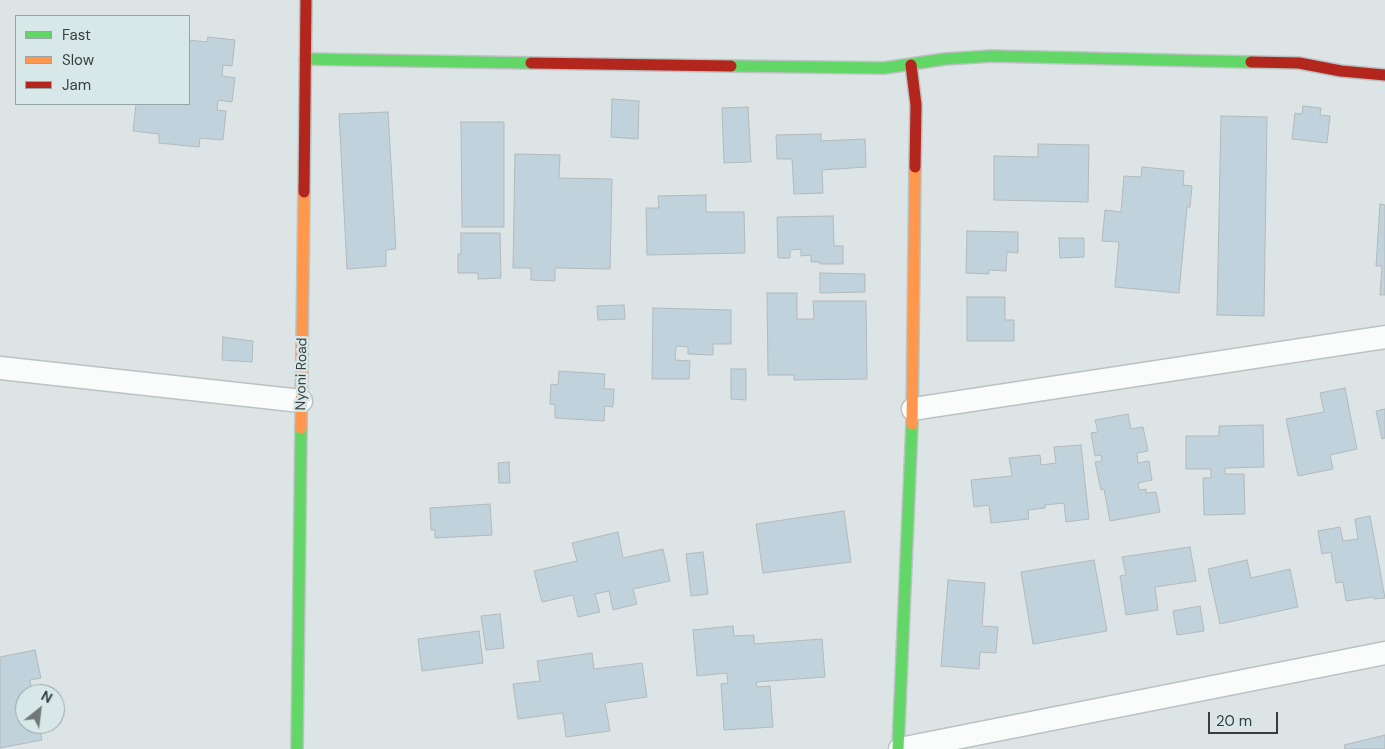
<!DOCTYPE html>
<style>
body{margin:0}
#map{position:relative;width:1385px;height:749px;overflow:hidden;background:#dce4e5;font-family:"DM Sans",sans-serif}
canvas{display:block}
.legend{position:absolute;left:15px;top:15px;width:175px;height:90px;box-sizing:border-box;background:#d8e8e9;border:1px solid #98a4a5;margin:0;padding:6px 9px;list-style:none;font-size:15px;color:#383e3e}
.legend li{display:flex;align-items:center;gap:10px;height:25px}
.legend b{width:25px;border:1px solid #98a4a5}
.north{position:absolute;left:15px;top:684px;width:50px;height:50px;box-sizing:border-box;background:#d8e8e9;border:1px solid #98a4a5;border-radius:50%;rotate:29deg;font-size:14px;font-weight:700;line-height:20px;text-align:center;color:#383e3e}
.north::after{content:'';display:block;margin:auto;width:18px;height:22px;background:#717878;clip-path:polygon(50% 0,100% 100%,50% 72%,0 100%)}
.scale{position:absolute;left:1208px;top:712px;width:70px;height:22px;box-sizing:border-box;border:2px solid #383e3e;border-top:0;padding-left:6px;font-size:15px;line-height:18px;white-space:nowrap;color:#383e3e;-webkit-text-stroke:4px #d8e8e9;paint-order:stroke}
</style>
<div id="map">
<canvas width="1385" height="749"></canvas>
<ul class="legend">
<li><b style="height:6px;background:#63d668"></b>Fast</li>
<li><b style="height:6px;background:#ff974d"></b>Slow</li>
<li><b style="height:6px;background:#b3261e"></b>Jam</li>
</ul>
<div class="north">N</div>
<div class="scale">20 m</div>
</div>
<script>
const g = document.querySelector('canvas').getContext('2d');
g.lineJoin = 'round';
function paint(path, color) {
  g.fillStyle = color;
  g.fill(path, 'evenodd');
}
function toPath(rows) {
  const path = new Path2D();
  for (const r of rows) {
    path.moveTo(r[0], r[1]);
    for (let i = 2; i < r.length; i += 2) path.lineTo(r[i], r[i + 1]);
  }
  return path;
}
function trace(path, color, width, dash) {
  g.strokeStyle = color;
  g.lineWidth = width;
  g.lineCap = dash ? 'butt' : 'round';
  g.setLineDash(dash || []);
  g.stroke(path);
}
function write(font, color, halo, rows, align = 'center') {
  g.font = font + ' "DM Sans",sans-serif';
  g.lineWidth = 5;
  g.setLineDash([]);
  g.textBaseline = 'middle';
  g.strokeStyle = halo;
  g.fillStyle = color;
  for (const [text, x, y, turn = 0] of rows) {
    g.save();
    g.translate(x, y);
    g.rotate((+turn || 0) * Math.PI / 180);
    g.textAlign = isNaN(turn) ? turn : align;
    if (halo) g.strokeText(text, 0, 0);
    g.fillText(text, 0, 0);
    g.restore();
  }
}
const building = toPath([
 [208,37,235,40,232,66,223,65,222,76,235,78,232,102,218,100,217,110,226,111,223,140,200,138,199,147,159,143,159,134,133,131,136,104,189,104,189,40,207,42,208,37],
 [612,99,639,101,638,139,611,137,612,99],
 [1303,106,1321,108,1320,115,1330,116,1327,143,1292,139,1295,113,1302,114,1303,106],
 [748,107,751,162,724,163,722,108,748,107],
 [388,112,396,249,386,250,386,266,347,269,339,114,388,112],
 [1221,116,1267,117,1264,316,1217,315,1221,116],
 [461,122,504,122,504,227,462,227,461,122],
 [821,134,821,141,865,139,866,167,822,170,823,193,794,194,792,159,777,159,776,135,821,134],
 [1038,144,1089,145,1088,202,994,200,994,156,1038,157,1038,144],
 [515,154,560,155,559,178,612,179,610,269,555,268,555,281,531,280,531,268,513,268,515,154],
 [1142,167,1184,171,1183,185,1192,186,1190,207,1187,207,1179,293,1115,287,1119,242,1102,241,1105,210,1121,212,1124,176,1141,177,1142,167],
 [706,195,706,212,744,212,745,253,647,255,646,208,659,208,658,196,706,195],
 [1380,204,1385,205,1385,295,1380,295,1382,266,1376,266,1380,204],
 [833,216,834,246,843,246,843,264,820,264,820,262,811,262,811,255,801,256,801,249,790,250,790,258,778,258,777,217,833,216],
 [967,231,1018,232,1018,253,1007,252,1006,271,989,270,989,274,966,273,967,231],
 [461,233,500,233,501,278,478,279,478,273,458,273,458,254,461,254,461,233],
 [1059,238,1084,238,1084,257,1060,258,1059,238],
 [820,273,865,274,865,292,820,293,820,273],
 [767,293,797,293,797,319,814,319,813,301,866,301,867,379,794,380,794,375,768,375,767,293],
 [967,297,1005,297,1005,320,1014,320,1014,341,967,341,967,297],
 [624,305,625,319,598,320,597,306,624,305],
 [653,308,731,310,731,344,713,344,713,355,688,354,688,347,676,346,675,360,690,361,689,379,652,379,653,308],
 [223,337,253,341,252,362,222,360,223,337],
 [731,369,746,369,746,400,731,399,731,369],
 [559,371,605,374,604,389,614,389,613,407,605,406,604,421,555,418,555,405,550,404,551,384,558,385,559,371],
 [1345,388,1357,449,1330,455,1333,469,1298,476,1286,419,1324,412,1320,393,1345,388],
 [1385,409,1385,438,1382,439,1376,411,1385,409],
 [1128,414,1131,429,1143,427,1148,451,1137,453,1138,463,1149,461,1152,480,1138,483,1139,490,1146,489,1146,493,1156,492,1160,512,1110,521,1104,489,1101,490,1095,462,1102,461,1101,455,1095,456,1091,433,1098,432,1095,420,1128,414],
 [1263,425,1264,467,1225,468,1225,474,1244,474,1245,514,1204,515,1203,478,1211,478,1211,469,1186,469,1186,436,1219,436,1219,426,1263,425],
 [1081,445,1089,519,1066,522,1064,503,1045,505,1045,508,1028,510,1029,519,991,523,989,505,974,507,971,480,1012,476,1009,458,1040,455,1041,465,1056,463,1054,447,1081,445],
 [509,462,510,483,499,483,498,463,509,462],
 [490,504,492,535,435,538,435,530,431,530,430,508,490,504],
 [844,511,851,562,763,573,756,524,844,511],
 [1370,516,1385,598,1374,599,1374,597,1346,601,1343,582,1336,583,1331,552,1322,554,1318,531,1340,527,1343,541,1358,539,1355,519,1370,516],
 [618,532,623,558,663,549,670,581,633,589,637,604,613,610,609,591,595,594,600,612,578,617,573,595,542,602,534,571,577,561,572,543,618,532],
 [1190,547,1196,581,1155,587,1158,610,1126,615,1120,576,1126,575,1122,557,1190,547],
 [703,552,708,594,691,596,686,554,703,552],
 [1094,560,1107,631,1033,644,1021,572,1094,560],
 [1247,560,1251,578,1290,569,1298,607,1220,624,1208,569,1247,560],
 [948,580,985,583,982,626,998,627,996,653,980,652,979,669,941,666,948,580],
 [1200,606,1204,631,1177,635,1173,611,1200,606],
 [500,614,504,648,486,650,481,616,500,614],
 [733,626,734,636,754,635,754,644,822,639,825,677,756,682,757,687,770,686,773,727,724,730,721,684,728,683,727,673,697,676,693,630,733,626],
 [479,631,483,663,422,671,418,639,479,631],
 [35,650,41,678,30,680,32,694,25,694,25,724,39,724,42,740,0,748,0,657,35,650],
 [592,653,594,669,642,663,647,697,605,703,610,731,566,737,563,713,518,719,513,684,540,681,537,661,592,653],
 [1385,735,1385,749,1345,749,1344,745,1385,735]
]);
const street = toPath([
 [0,368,301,401],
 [913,409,1385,337],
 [900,749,1385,653]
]);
const fast = toPath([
 [305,59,531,63],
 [731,66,884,68,945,59,992,56,1251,62],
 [297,749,301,428],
 [898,749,912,424]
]);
const slow = toPath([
 [912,424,915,167],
 [301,428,304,192]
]);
const jam = toPath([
 [1251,62,1299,63,1341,71,1385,75],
 [531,63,731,66],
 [911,65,916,105,915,167],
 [304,192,306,0]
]);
const streetNames = [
 ["Nyoni Road",302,374,-89]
];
paint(building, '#c0d2dc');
trace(building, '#b4b9bb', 1);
trace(street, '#bbc2c2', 25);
trace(fast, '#bbc2c2', 14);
trace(slow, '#bbc2c2', 14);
trace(jam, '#bbc2c2', 14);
trace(street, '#fafbfb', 22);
trace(fast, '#63d668', 11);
trace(slow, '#ff974d', 11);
trace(jam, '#b3261e', 11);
write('14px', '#383e3e', '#d8e8e9', streetNames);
</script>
